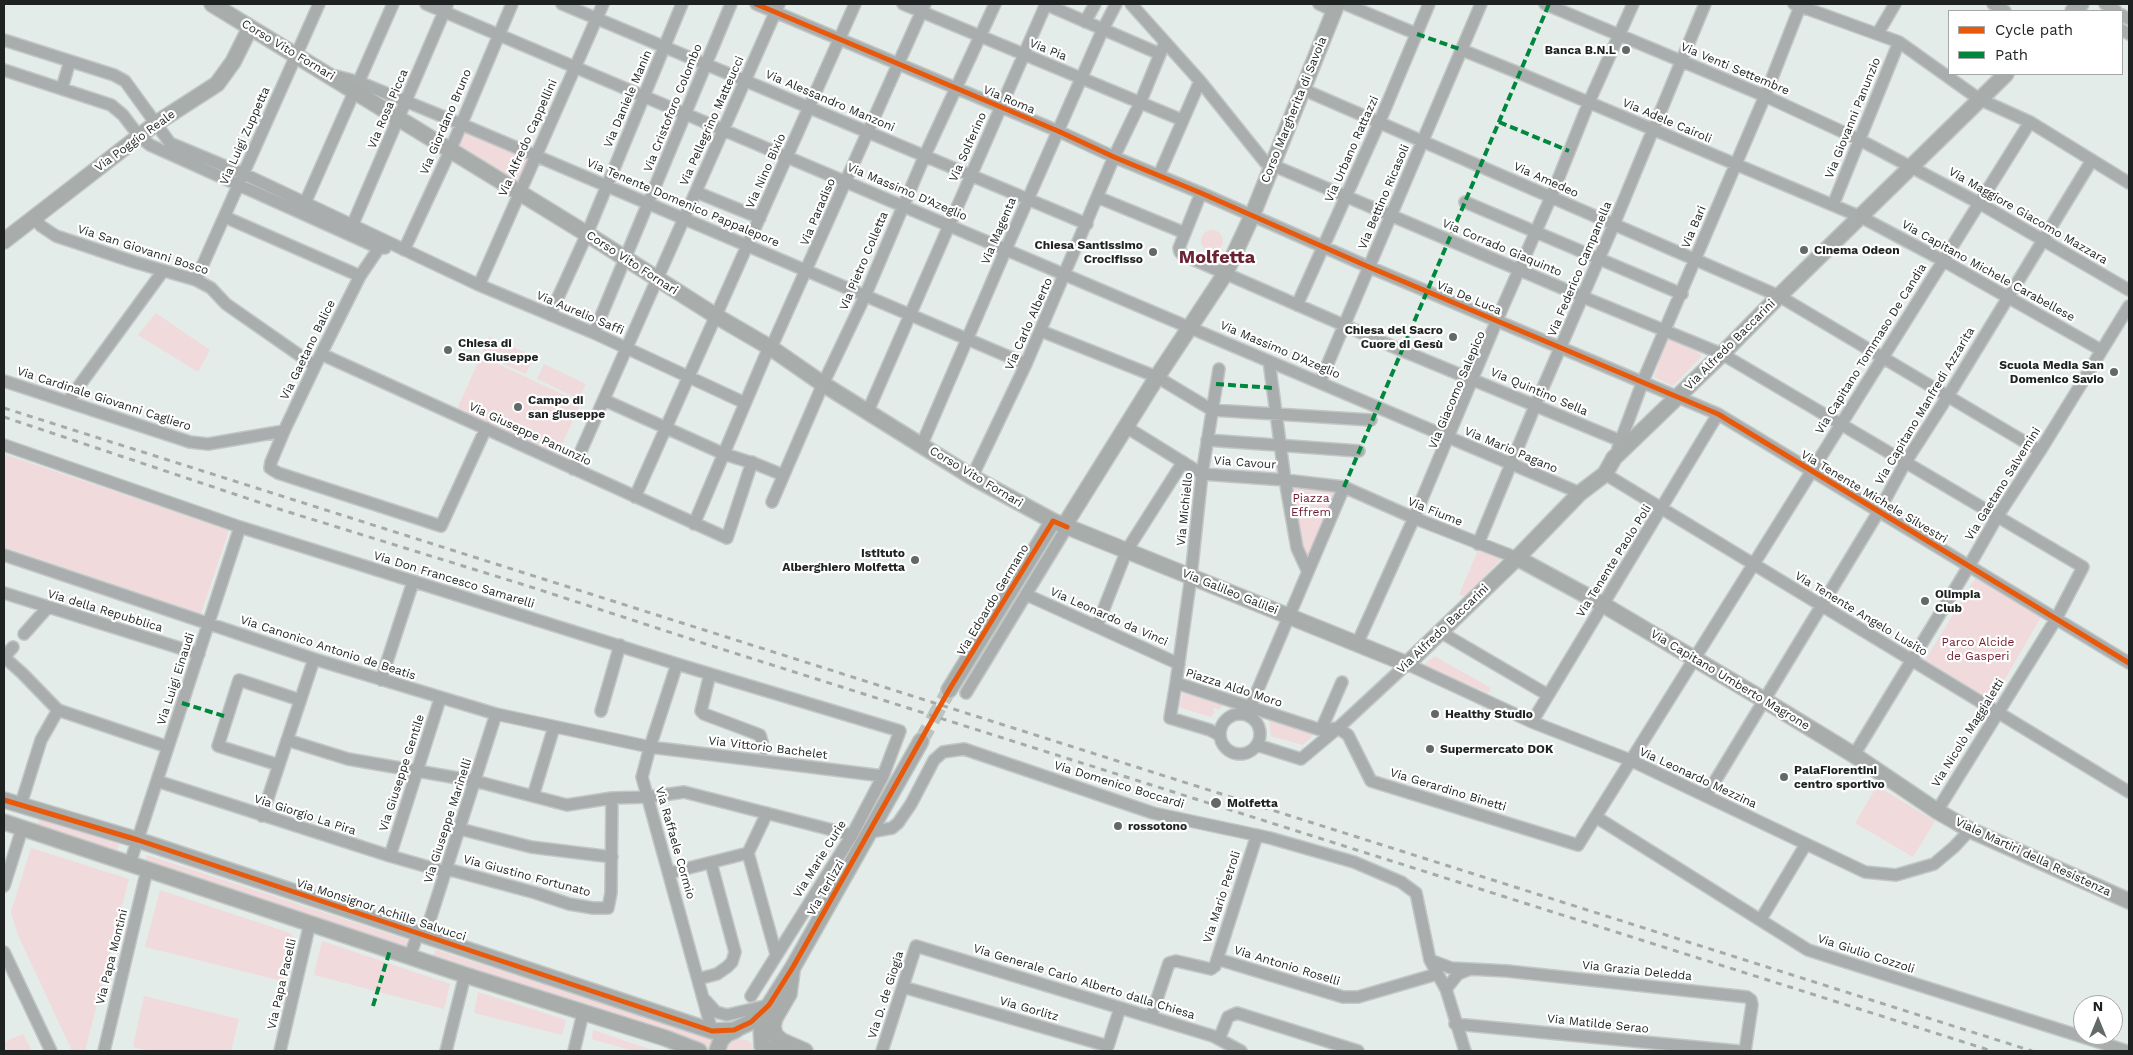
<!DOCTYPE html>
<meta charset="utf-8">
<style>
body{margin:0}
#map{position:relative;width:2133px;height:1055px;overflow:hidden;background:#e4ece9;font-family:"Work Sans",sans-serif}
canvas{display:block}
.frame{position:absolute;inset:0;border:5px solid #1e2322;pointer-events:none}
.legend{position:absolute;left:1948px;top:10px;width:175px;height:65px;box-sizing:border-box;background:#fff;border:1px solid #a5a7a7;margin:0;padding:6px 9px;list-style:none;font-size:15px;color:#1e2322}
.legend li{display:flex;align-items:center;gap:10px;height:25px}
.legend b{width:25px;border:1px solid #a5a7a7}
.north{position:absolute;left:2073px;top:995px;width:50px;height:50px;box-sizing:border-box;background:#fff;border:1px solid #a5a7a7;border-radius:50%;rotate:0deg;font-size:14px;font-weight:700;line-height:20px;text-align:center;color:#1e2322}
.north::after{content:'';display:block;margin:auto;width:18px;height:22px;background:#636968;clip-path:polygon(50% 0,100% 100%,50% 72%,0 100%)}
</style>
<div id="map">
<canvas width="2133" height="1055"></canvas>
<div class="frame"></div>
<ul class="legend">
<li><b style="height:6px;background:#e8590c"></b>Cycle path</li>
<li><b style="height:6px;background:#00873e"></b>Path</li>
</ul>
<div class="north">N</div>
</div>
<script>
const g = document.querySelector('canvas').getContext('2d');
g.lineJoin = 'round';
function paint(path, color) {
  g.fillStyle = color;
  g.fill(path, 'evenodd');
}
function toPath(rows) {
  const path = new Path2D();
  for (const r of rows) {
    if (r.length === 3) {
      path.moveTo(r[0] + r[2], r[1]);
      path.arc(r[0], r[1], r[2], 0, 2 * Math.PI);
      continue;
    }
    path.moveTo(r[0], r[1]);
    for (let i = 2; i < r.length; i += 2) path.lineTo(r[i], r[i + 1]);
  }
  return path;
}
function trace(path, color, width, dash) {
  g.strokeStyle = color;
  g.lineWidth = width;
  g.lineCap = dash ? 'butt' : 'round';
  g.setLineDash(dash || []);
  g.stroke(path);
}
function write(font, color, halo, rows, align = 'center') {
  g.font = font + ' "Work Sans",sans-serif';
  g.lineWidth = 4.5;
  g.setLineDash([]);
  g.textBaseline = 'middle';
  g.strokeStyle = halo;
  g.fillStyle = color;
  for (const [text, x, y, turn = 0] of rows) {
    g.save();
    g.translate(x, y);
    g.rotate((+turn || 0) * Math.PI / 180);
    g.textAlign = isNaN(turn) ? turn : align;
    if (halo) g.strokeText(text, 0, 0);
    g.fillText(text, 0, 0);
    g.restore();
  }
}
const green = toPath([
 [462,131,529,158,516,184,455,146],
 [1212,241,11],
 [156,313,210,350,198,372,138,335],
 [489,337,534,356,526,374,482,354],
 [1667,339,1698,352,1702,356,1673,386,1654,377],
 [481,356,581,403,556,457,456,411],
 [544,364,586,384,579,399,537,379],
 [4,454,229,530,201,614,4,547],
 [1289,483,1335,490,1309,558,1303,555],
 [1478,550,1501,559,1466,596,1459,595],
 [1976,577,2041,617,1991,703,1924,662],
 [1434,656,1491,688,1488,693,1423,666],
 [1183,693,1223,706,1218,710,1215,707,1213,710,1215,712,1211,717,1179,707],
 [1269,720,1269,719,1314,734,1303,745,1271,736],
 [1877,786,1935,821,1913,857,1855,823],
 [42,819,119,844,117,853,36,826,39,820],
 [31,848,129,879,85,1051,72,1051,18,935,11,912],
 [147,855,408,940,409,943,407,948,403,948,147,864,145,861],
 [160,890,290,933,293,937,282,981,145,947],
 [322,941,450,984,444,1009,314,975],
 [436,950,697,1033,717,1034,712,1051,706,1051,435,958,433,955],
 [478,992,566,1020,562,1035,474,1013],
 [144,996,239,1019,231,1051,152,1051,133,1047],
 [593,1030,655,1051,633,1051,592,1039],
 [23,1034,32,1051,4,1051,4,1042],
 [737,1039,747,1040,751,1043,754,1051,726,1051,729,1044]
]);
const secondaryTunnel = toPath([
 [921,741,949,690]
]);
const street = toPath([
 [426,4,1580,493],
 [562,4,1087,224],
 [756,4,1058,131,1114,157,1201,193,1369,267,1718,414,2129,663],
 [903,4,1182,120],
 [1045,4,1160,54],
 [1131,4,1200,81,1265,162,1583,297,1722,354,2083,567,2056,619,1937,811],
 [1319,4,1334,11],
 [1345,4,1417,34],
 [1545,4,1765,96,1858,139,1979,203,2129,290],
 [1794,4,1899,42,1979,99,2030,122,2129,183],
 [1993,4,2005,11],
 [2105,4,2116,11],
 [2122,15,2129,19],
 [1085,22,1095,4],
 [2122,30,2129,34],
 [1878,33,1895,4],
 [4,40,114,75,125,81,170,143,244,174,479,285,594,333,745,403],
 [1462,50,1519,73,1861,217,1942,260,2101,350],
 [4,70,111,105,123,115,139,136,150,145,379,248,385,248],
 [336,76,359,82,461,124,1026,364],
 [62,88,70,61],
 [1302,89,1779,296,2040,451],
 [1159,175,1200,81],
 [696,192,760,218],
 [1201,193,1179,248,1180,252,1183,255,1403,351,1621,441],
 [1097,197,1185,233],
 [1465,202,1682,294],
 [305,203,393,4],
 [1833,205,1899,42],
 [34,217,41,226,56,236,134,262,196,280,211,288,226,304,315,366],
 [225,217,360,276],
 [352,226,447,5],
 [379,248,360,276,315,366,284,431,271,462,270,468,278,473,441,526,486,428],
 [404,250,450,151,512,4],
 [196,280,319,4],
 [479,285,603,4],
 [1297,305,1379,123,1429,4],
 [550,315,587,234,682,4],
 [1041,331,1157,377,1212,410,1371,420],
 [594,333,731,4],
 [771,348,925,4],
 [321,354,727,538,752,462],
 [1269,361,1285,480,1297,548,1308,572],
 [1219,369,1202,474,1191,576,1176,683,1170,718,1210,730,1219,735],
 [4,381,190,442,208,444,284,431],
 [1320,382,1481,4],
 [604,400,724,454,756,464,783,475],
 [68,401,163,271],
 [868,411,1046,4],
 [1126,427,1202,474,1285,480,1344,487,1414,518,1517,558],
 [1207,440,1359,451],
 [922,444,1006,249,1103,29,1116,4],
 [4,445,240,527,677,664,900,731,883,776,852,835,751,996],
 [1618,448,1643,381,1765,96,1801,4],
 [573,469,779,4],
 [1605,474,2129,792],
 [972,477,1026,364,1114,157,1140,103,1165,42],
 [635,497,855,4],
 [772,502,823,384,865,296,925,155,995,4],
 [694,524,769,347],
 [1478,544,1535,406,1614,224,1705,4],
 [4,555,314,659,496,714,650,747,883,776],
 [4,593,199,654],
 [1027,595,1179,664],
 [1097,626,1127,550,1183,462],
 [1442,633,1548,695],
 [24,634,48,607],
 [1357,644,1414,518,1497,320,1551,197,1589,102,1633,4],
 [4,657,22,673,58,710,168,747],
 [4,657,13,647],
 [677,664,650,747,642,777,712,1031],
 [710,674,701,711,704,714,760,735,764,749],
 [381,680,413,582],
 [1176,683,1321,730,1337,728],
 [966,693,1067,527],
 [601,711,620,645],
 [1240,734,20],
 [1247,715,1344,487],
 [1532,722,1718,414],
 [1338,728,1348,735,1371,781,1578,845,2030,122],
 [1321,730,1342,682],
 [287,740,348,759,475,781,567,805,612,798,648,797,684,792,852,835],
 [1257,745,1301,759,1338,728,1407,664,1532,722,1630,760,1865,872,1896,875,1934,864,1954,847,1970,830],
 [1854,755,1969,566,1997,517,2040,451,2129,306],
 [279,765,218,746,239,680,300,700],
 [157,781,390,856,446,872],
 [533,796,554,727],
 [1706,796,1879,511,1905,463,1948,396,2092,160],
 [21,804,41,740,58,710],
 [767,813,748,853,776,954],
 [262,816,314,659],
 [1596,817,1808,950,2127,1051],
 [460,829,531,847,612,857],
 [870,832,892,828,898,823,911,804,934,760,943,752,964,749,1153,813,1270,838,1354,862,1401,882,1416,893,1430,960,1446,989,1465,1051],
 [390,856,440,699],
 [130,863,240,527],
 [447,869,536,893,569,904,593,908,608,908,611,893,612,798],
 [669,873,748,853],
 [4,886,22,829],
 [1761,919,1806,844],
 [425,935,496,714],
 [4,952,51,1051],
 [410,956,418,933],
 [1217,959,1343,997,1358,997,1437,974],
 [1430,960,1451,968,1507,971,1747,997,1751,1000,1752,1005,1745,1051],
 [698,979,717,974,727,967,732,962,735,952,711,863],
 [903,987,1108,1046,1120,1008],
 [1446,989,1458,974,1468,970],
 [705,1000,716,1012,727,1015,769,1005],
 [1151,1017,1169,963,1176,961,1211,969,1215,966,1257,835],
 [1455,1024,1738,1051],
 [1219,1039,1228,1017,1237,1013,1358,1051],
 [104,1051,147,870],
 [280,1051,310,923],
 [446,1051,465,975],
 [574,1051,583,1013],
 [882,1051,916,946,1213,1036,1241,1051]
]);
const secondary = toPath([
 [212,4,587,234,716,316,771,348,823,384,972,477,1053,521,1407,664,1517,558,1580,493,1605,474,1614,458,1722,354,1779,296,2006,74],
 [2073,11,2081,4],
 [4,241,155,124,217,84,233,62,250,28],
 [1064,526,1157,377,1225,274,1252,216,1337,4],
 [1517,558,1602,604,1764,700,1854,755,1937,811,1970,830,2129,901],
 [949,690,1053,521],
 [4,800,138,840,712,1031,734,1030,751,1022,769,1005],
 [4,822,465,975,665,1038,699,1051],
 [792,971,789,994,775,1018,773,1026,775,1035,782,1041,805,1051],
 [717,1051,721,1040,727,1034,736,1030],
 [775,1051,762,1046,761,1025,769,1005,793,967,921,741]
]);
const rail = toPath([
 [4,408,2032,1051],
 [4,417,282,510,531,587,709,645,1992,1051]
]);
const quiet = toPath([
 [1417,34,1462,50],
 [1499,122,1569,151],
 [1216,384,1273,388],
 [1344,487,1549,4],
 [182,703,227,717],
 [373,1006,390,950]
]);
const cycleway = toPath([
 [756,4,1058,131,1114,157,1201,193,1369,267,1718,414,2129,663],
 [4,800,138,840,712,1031,734,1030,751,1022,769,1005,793,967,949,690,1053,521,1067,527]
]);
const markers = [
 [1626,50,5,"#636968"],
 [1804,250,5,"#636968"],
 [1153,252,5,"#636968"],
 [1453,337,5,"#636968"],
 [448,350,5,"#636968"],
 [2114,372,5,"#636968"],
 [518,407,5,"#636968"],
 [915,560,5,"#636968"],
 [1925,601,5,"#636968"],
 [1435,714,5,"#636968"],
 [1430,749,5,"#636968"],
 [1784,777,5,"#636968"],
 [1216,803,6,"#636968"],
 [1118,826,5,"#636968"]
];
const streetNames = [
 ["Corso Vito Fornari",288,50,31],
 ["Via Pia",1048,50,22],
 ["Via Venti Settembre",1735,69,23],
 ["Via Daniele Manin",628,99,-67],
 ["Via Roma",1009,100,23],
 ["Via Alessandro Manzoni",830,101,23],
 ["Via Cristoforo Colombo",673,108,-68],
 ["Via Rosa Picca",388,109,-67],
 ["Corso Margherita di Savoia",1294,110,-68],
 ["Via Giovanni Panunzio",1853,118,-68],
 ["Via Pellegrino Matteucci",712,121,-66],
 ["Via Adele Cairoli",1667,121,23],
 ["Via Giordano Bruno",446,122,-67],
 ["Via Luigi Zuppetta",245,136,-66],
 ["Via Alfredo Cappellini",528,138,-66],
 ["Via Poggio Reale",135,141,-36],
 ["Via Solferino",968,147,-66],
 ["Via Urbano Rattazzi",1352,149,-66],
 ["Via Nino Bixio",766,171,-66],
 ["Via Amedeo",1546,180,24],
 ["Via Massimo D'Azeglio",907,192,23],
 ["Via Bettino Ricasoli",1384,197,-67],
 ["Via Tenente Domenico Pappalepore",683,203,23],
 ["Via Paradiso",818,212,-67],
 ["Via Maggiore Giacomo Mazzara",2028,216,30],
 ["Via Bari",1694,227,-67],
 ["Via Magenta",999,231,-67],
 ["Via Corrado Giaquinto",1502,248,23],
 ["Via San Giovanni Bosco",143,250,18],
 ["Via Pietro Colletta",864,261,-67],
 ["Corso Vito Fornari",632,263,33],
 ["Via Federico Campanella",1580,269,-67],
 ["Via Capitano Michele Carabellese",1988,271,29],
 ["Via De Luca",1469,298,23],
 ["Via Aurelio Saffi",580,313,23],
 ["Via Carlo Alberto",1029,324,-66],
 ["Via Alfredo Baccarini",1730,345,-45],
 ["Via Capitano Tommaso De Candia",1871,349,-58],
 ["Via Gaetano Balice",308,350,-64],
 ["Via Massimo D'Azeglio",1280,350,23],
 ["Via Giacomo Salepico",1457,390,-67],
 ["Via Quintino Sella",1539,392,23],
 ["Via Cardinale Giovanni Cagliero",104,399,18],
 ["Via Capitano Manfredi Azzarita",1925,406,-59],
 ["Via Giuseppe Panunzio",530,434,25],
 ["Via Mario Pagano",1511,450,23],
 ["Via Cavour",1245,463,4],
 ["Corso Vito Fornari",976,477,31],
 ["Via Gaetano Salvemini",2003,484,-58],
 ["Via Tenente Michele Silvestri",1874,497,31],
 ["Via Michiello",1185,509,-84],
 ["Via Fiume",1435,512,22],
 ["Via Tenente Paolo Poli",1614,561,-58],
 ["Via Don Francesco Samarelli",454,580,17],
 ["Via Galileo Galilei",1230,592,22],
 ["Via Edoardo Germano",993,600,-59],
 ["Via della Repubblica",105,611,17],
 ["Via Tenente Angelo Lusito",1861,614,31],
 ["Via Leonardo da Vinci",1109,617,24],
 ["Via Alfredo Baccarini",1443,629,-44],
 ["Via Canonico Antonio de Beatis",328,648,18],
 ["Via Luigi Einaudi",176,679,-72],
 ["Via Capitano Umberto Magrone",1730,680,31],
 ["Piazza Aldo Moro",1234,688,18],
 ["Via Nicolò Maggialetti",1968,733,-58],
 ["Via Vittorio Bachelet",768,748,7],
 ["Via Giuseppe Gentile",402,773,-72],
 ["Via Leonardo Mezzina",1698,778,25],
 ["Via Domenico Boccardi",1119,785,17],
 ["Via Gerardino Binetti",1448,790,17],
 ["Via Giorgio La Pira",305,815,18],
 ["Via Giuseppe Marinelli",448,821,-72],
 ["Via Raffaele Cormio",675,843,74],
 ["Viale Martiri della Resistenza",2033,857,25],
 ["Via Marie Curie",820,859,-58],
 ["Via Giustino Fortunato",527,876,15],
 ["Via Terlizzi",826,888,-60],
 ["Via Mario Petroli",1222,897,-72],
 ["Via Monsignor Achille Salvucci",381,910,18],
 ["Via Giulio Cozzoli",1866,954,18],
 ["Via Papa Montini",112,957,-76],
 ["Via Antonio Roselli",1287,966,17],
 ["Via Grazia Deledda",1637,971,6],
 ["Via Generale Carlo Alberto dalla Chiesa",1084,982,17],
 ["Via Papa Pacelli",282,984,-77],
 ["Via D. de Giogia",886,995,-72],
 ["Via Gorlitz",1029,1009,16],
 ["Via Matilde Serao",1598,1024,6]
];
const poiNames = [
 ["Banca B.N.L",1616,50,"right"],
 ["Chiesa Santissimo",1143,245,"right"],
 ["Crocifisso",1143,259,"right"],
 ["Cinema Odeon",1814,250],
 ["Chiesa del Sacro",1443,330,"right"],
 ["Cuore di Gesù",1443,344,"right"],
 ["Chiesa di",458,343],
 ["San Giuseppe",458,357],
 ["Scuola Media San",2104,365,"right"],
 ["Domenico Savio",2104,379,"right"],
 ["Campo di",528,400],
 ["san giuseppe",528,414],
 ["Istituto",905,553,"right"],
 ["Alberghiero Molfetta",905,567,"right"],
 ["Olimpia",1935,594],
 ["Club",1935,608],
 ["Healthy Studio",1445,714],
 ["Supermercato DOK",1440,749],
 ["PalaFiorentini",1794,770],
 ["centro sportivo",1794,784],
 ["Molfetta",1227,803],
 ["rossotono",1128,826]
];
const parkNames = [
 ["Piazza",1311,498],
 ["Effrem",1311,512],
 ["Parco Alcide",1978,642],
 ["de Gasperi",1978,656]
];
const districtNames = [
 ["Molfetta",1217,258]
];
paint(green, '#f0dadb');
trace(secondaryTunnel, '#bcc4c1', 15, [15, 8]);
trace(street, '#c1c7c5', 14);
trace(secondary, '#c1c7c5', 18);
trace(street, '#aaadad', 11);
trace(secondary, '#a8acab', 15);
trace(rail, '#a6aba8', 3, [6, 6]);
trace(quiet, '#00873e', 4, [8, 4]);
trace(cycleway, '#e8590c', 5);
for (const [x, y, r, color] of markers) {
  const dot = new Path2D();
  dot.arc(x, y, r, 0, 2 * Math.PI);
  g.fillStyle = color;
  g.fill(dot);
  trace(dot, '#fff', 2);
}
write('12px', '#1e2322', '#fff', streetNames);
write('bold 12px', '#1e2322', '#fff', poiNames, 'left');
write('12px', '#6e1a30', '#fff', parkNames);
write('bold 18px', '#692333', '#fff', districtNames);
</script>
